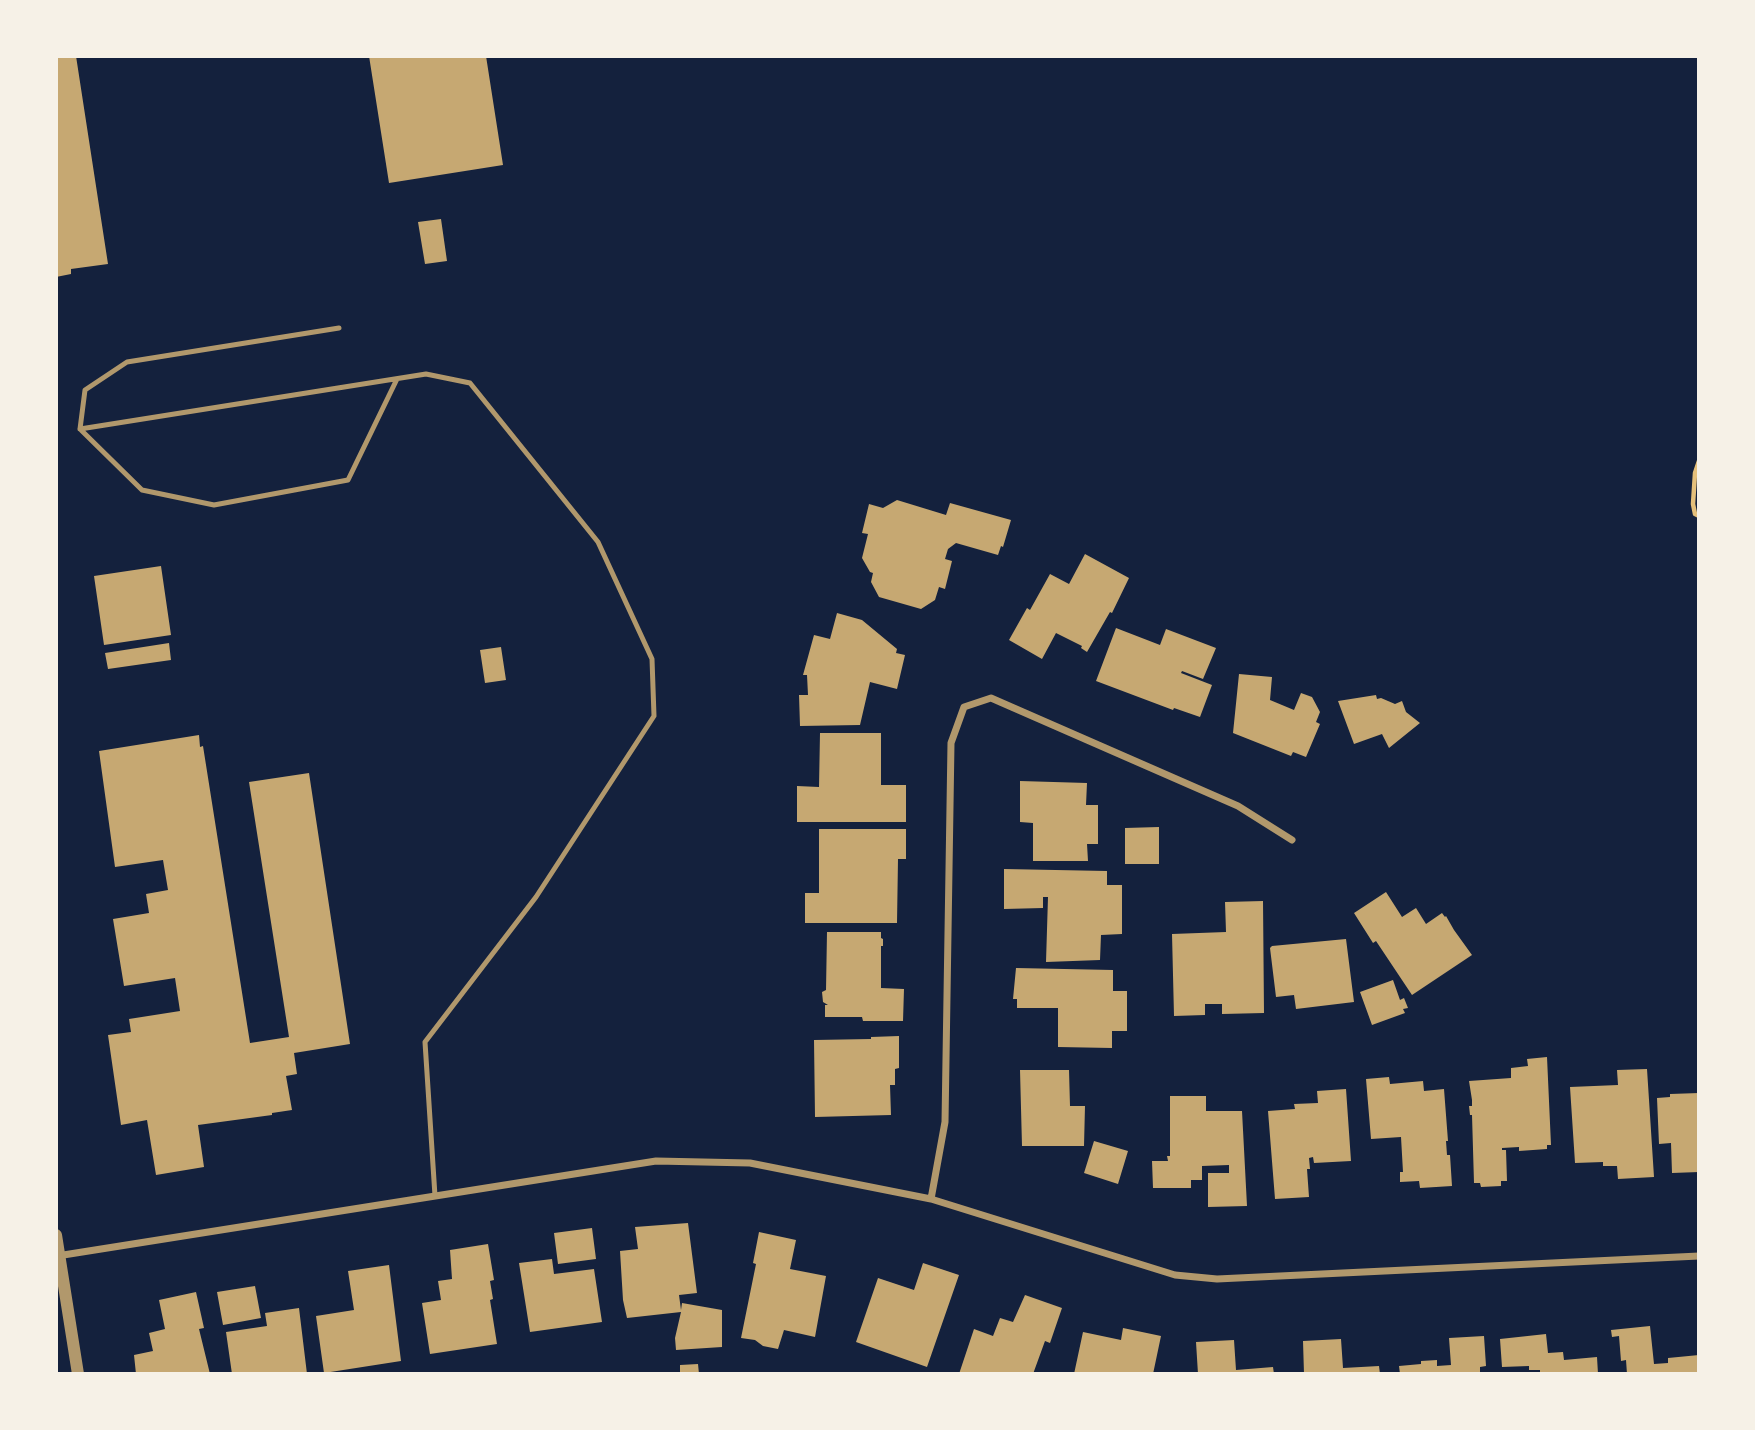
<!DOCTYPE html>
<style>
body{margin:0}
#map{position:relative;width:1755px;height:1430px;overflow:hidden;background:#14213d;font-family:"Golos Text",sans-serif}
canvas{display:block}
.frame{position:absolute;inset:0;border:58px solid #f6f1e7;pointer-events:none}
</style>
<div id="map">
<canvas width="1755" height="1430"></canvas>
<div class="frame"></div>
</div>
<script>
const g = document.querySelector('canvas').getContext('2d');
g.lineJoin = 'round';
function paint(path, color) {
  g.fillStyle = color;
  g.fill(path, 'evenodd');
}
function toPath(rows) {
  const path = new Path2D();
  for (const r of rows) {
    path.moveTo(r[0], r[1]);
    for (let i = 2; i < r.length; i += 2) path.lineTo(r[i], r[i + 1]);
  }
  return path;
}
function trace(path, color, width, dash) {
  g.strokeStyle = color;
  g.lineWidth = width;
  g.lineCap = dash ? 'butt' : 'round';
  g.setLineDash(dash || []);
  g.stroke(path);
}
const building = toPath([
 [56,56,76,56,108,264,71,269,71,274,56,277],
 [369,56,486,56,503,165,389,183],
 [441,219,447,261,425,264,418,222],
 [897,500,946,515,950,503,1011,520,1003,547,1001,546,998,555,956,543,948,549,945,559,952,561,945,589,939,587,935,600,921,609,879,597,871,582,873,573,870,572,862,558,868,534,862,533,869,504,883,508],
 [1085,554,1129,578,1112,613,1110,612,1087,652,1081,648,1082,646,1056,633,1042,659,1009,640,1027,608,1030,610,1050,574,1069,584],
 [161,566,171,635,104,645,94,576],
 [837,613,862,620,897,649,896,653,905,655,897,689,870,682,860,725,800,726,799,695,808,695,807,675,803,675,814,635,830,639],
 [1116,628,1160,645,1166,629,1216,648,1203,679,1182,671,1181,673,1212,685,1200,717,1174,708,1173,710,1096,681],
 [169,643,171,660,108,669,105,653],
 [501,647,506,680,485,683,480,650],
 [1239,674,1272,677,1270,700,1294,710,1301,693,1312,697,1320,712,1316,722,1320,724,1306,757,1293,752,1291,756,1233,733],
 [1376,695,1377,699,1381,698,1395,704,1402,701,1406,712,1420,723,1389,748,1382,734,1354,744,1338,701],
 [820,733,881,733,881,785,906,785,906,822,797,822,797,786,819,787],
 [199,735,200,747,203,746,250,1043,289,1037,249,782,309,773,350,1044,294,1053,297,1074,286,1076,292,1110,272,1113,272,1115,198,1125,204,1167,156,1175,147,1120,121,1125,108,1035,131,1032,129,1019,180,1011,175,978,124,986,113,919,149,913,146,894,168,890,163,860,115,867,99,751],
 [1020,781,1087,783,1086,805,1098,805,1098,844,1087,844,1088,861,1033,861,1033,823,1020,822],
 [1159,827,1159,864,1125,864,1125,828],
 [819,829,906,829,906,859,898,859,897,923,805,923,805,893,819,893],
 [1004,869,1107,871,1107,885,1122,885,1122,934,1101,935,1100,960,1046,962,1048,897,1043,897,1043,908,1004,909],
 [1386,892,1402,917,1416,908,1426,924,1442,913,1445,917,1446,916,1454,930,1472,955,1412,995,1376,941,1373,943,1354,913],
 [1263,901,1264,1013,1222,1014,1222,1004,1205,1004,1205,1015,1174,1016,1172,934,1226,932,1225,902],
 [827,932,881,932,881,938,883,939,883,946,881,946,881,988,904,989,903,1021,863,1021,862,1017,825,1017,825,1005,828,1005,823,1002,822,992,826,990],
 [1346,939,1354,1002,1296,1009,1294,995,1276,997,1270,948,1272,946],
 [1016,968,1113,970,1113,991,1127,991,1127,1031,1112,1031,1112,1048,1058,1047,1058,1008,1017,1008,1017,999,1013,999],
 [1393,980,1400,1000,1404,998,1408,1008,1403,1009,1405,1013,1372,1025,1360,992],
 [899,1036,899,1068,895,1069,895,1085,890,1085,891,1115,815,1117,814,1040,871,1039,871,1037],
 [1547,1057,1551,1145,1547,1145,1547,1149,1519,1151,1519,1147,1502,1148,1502,1150,1506,1150,1507,1181,1501,1181,1501,1186,1481,1187,1480,1183,1474,1183,1472,1115,1470,1115,1469,1106,1472,1106,1472,1100,1469,1081,1511,1078,1511,1068,1528,1066,1527,1059],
 [1647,1069,1654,1177,1618,1179,1617,1166,1603,1166,1603,1162,1575,1163,1570,1087,1618,1085,1617,1070],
 [1020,1070,1069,1070,1070,1106,1085,1106,1084,1146,1022,1146],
 [1389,1077,1390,1084,1423,1081,1424,1091,1444,1089,1448,1141,1446,1141,1447,1155,1450,1155,1452,1186,1420,1188,1419,1181,1400,1182,1400,1172,1403,1172,1401,1137,1371,1139,1366,1079],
 [1346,1089,1351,1161,1314,1163,1313,1157,1309,1158,1310,1169,1307,1169,1309,1197,1275,1199,1268,1111,1295,1109,1294,1104,1318,1103,1317,1091],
 [1699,1093,1699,1172,1672,1173,1671,1143,1659,1144,1657,1098,1670,1097,1670,1094],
 [1170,1096,1206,1096,1206,1111,1242,1111,1247,1206,1208,1207,1208,1173,1229,1173,1229,1165,1202,1166,1202,1180,1191,1180,1191,1188,1153,1188,1152,1161,1168,1161,1167,1156,1170,1156],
 [1094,1141,1128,1151,1118,1184,1084,1173],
 [688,1223,697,1293,679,1295,681,1310,682,1303,722,1310,722,1347,676,1350,675,1338,681,1312,627,1318,623,1300,620,1251,638,1249,635,1227],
 [592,1228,596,1259,558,1264,554,1233],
 [759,1232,796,1240,790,1269,826,1276,815,1337,784,1330,778,1349,763,1346,755,1340,741,1338,756,1264,753,1263],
 [488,1244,494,1280,490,1281,493,1299,490,1300,497,1344,430,1354,422,1303,441,1300,438,1281,452,1279,450,1250],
 [552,1259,554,1274,594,1269,602,1322,530,1332,519,1263],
 [923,1263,959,1275,927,1367,856,1342,878,1278,914,1290],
 [389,1265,401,1361,324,1373,316,1316,354,1310,348,1271],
 [255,1286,261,1318,223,1325,217,1292],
 [196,1292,204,1328,199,1329,210,1374,136,1374,134,1355,153,1351,149,1333,165,1329,159,1300],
 [1025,1295,1062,1308,1050,1343,1045,1341,1033,1374,959,1374,974,1329,993,1336,1000,1318,1013,1322],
 [299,1308,307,1374,232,1374,226,1332,267,1326,265,1313],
 [1650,1326,1654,1364,1668,1363,1668,1358,1699,1355,1699,1374,1627,1374,1626,1360,1621,1361,1619,1336,1612,1337,1611,1330],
 [1123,1328,1161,1336,1153,1374,1074,1374,1083,1332,1121,1340],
 [1546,1334,1548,1353,1563,1352,1564,1360,1597,1357,1598,1374,1540,1373,1540,1370,1529,1370,1529,1366,1502,1367,1500,1339],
 [1484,1336,1486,1366,1480,1367,1480,1374,1400,1374,1399,1366,1421,1364,1421,1361,1437,1360,1437,1366,1451,1365,1449,1338],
 [1341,1339,1343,1368,1379,1366,1380,1374,1304,1374,1303,1341],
 [1234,1340,1236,1370,1273,1367,1274,1374,1198,1374,1196,1342],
 [698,1364,699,1374,680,1374,680,1365]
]);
const path = toPath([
 [1699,461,1695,473,1693,504,1695,514,1699,516]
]);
const service = toPath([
 [80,429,426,374,470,383,598,542,652,659,654,716,536,897,425,1042,435,1196],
 [80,429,142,490,214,505,348,480,397,379],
 [80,429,85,390,127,362,339,328]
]);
const minor = toPath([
 [931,1199,945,1122,951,743,964,707,991,698,1238,806,1292,840],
 [57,1256,656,1161,750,1163,931,1199,1175,1275,1217,1279,1699,1256]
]);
const tertiary = toPath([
 [56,1235,78,1374]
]);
paint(building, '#c6a872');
trace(path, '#e5c07b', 4.5);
trace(service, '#b1986c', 5);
trace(minor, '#b1986c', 7);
trace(tertiary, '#b1986c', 12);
</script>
